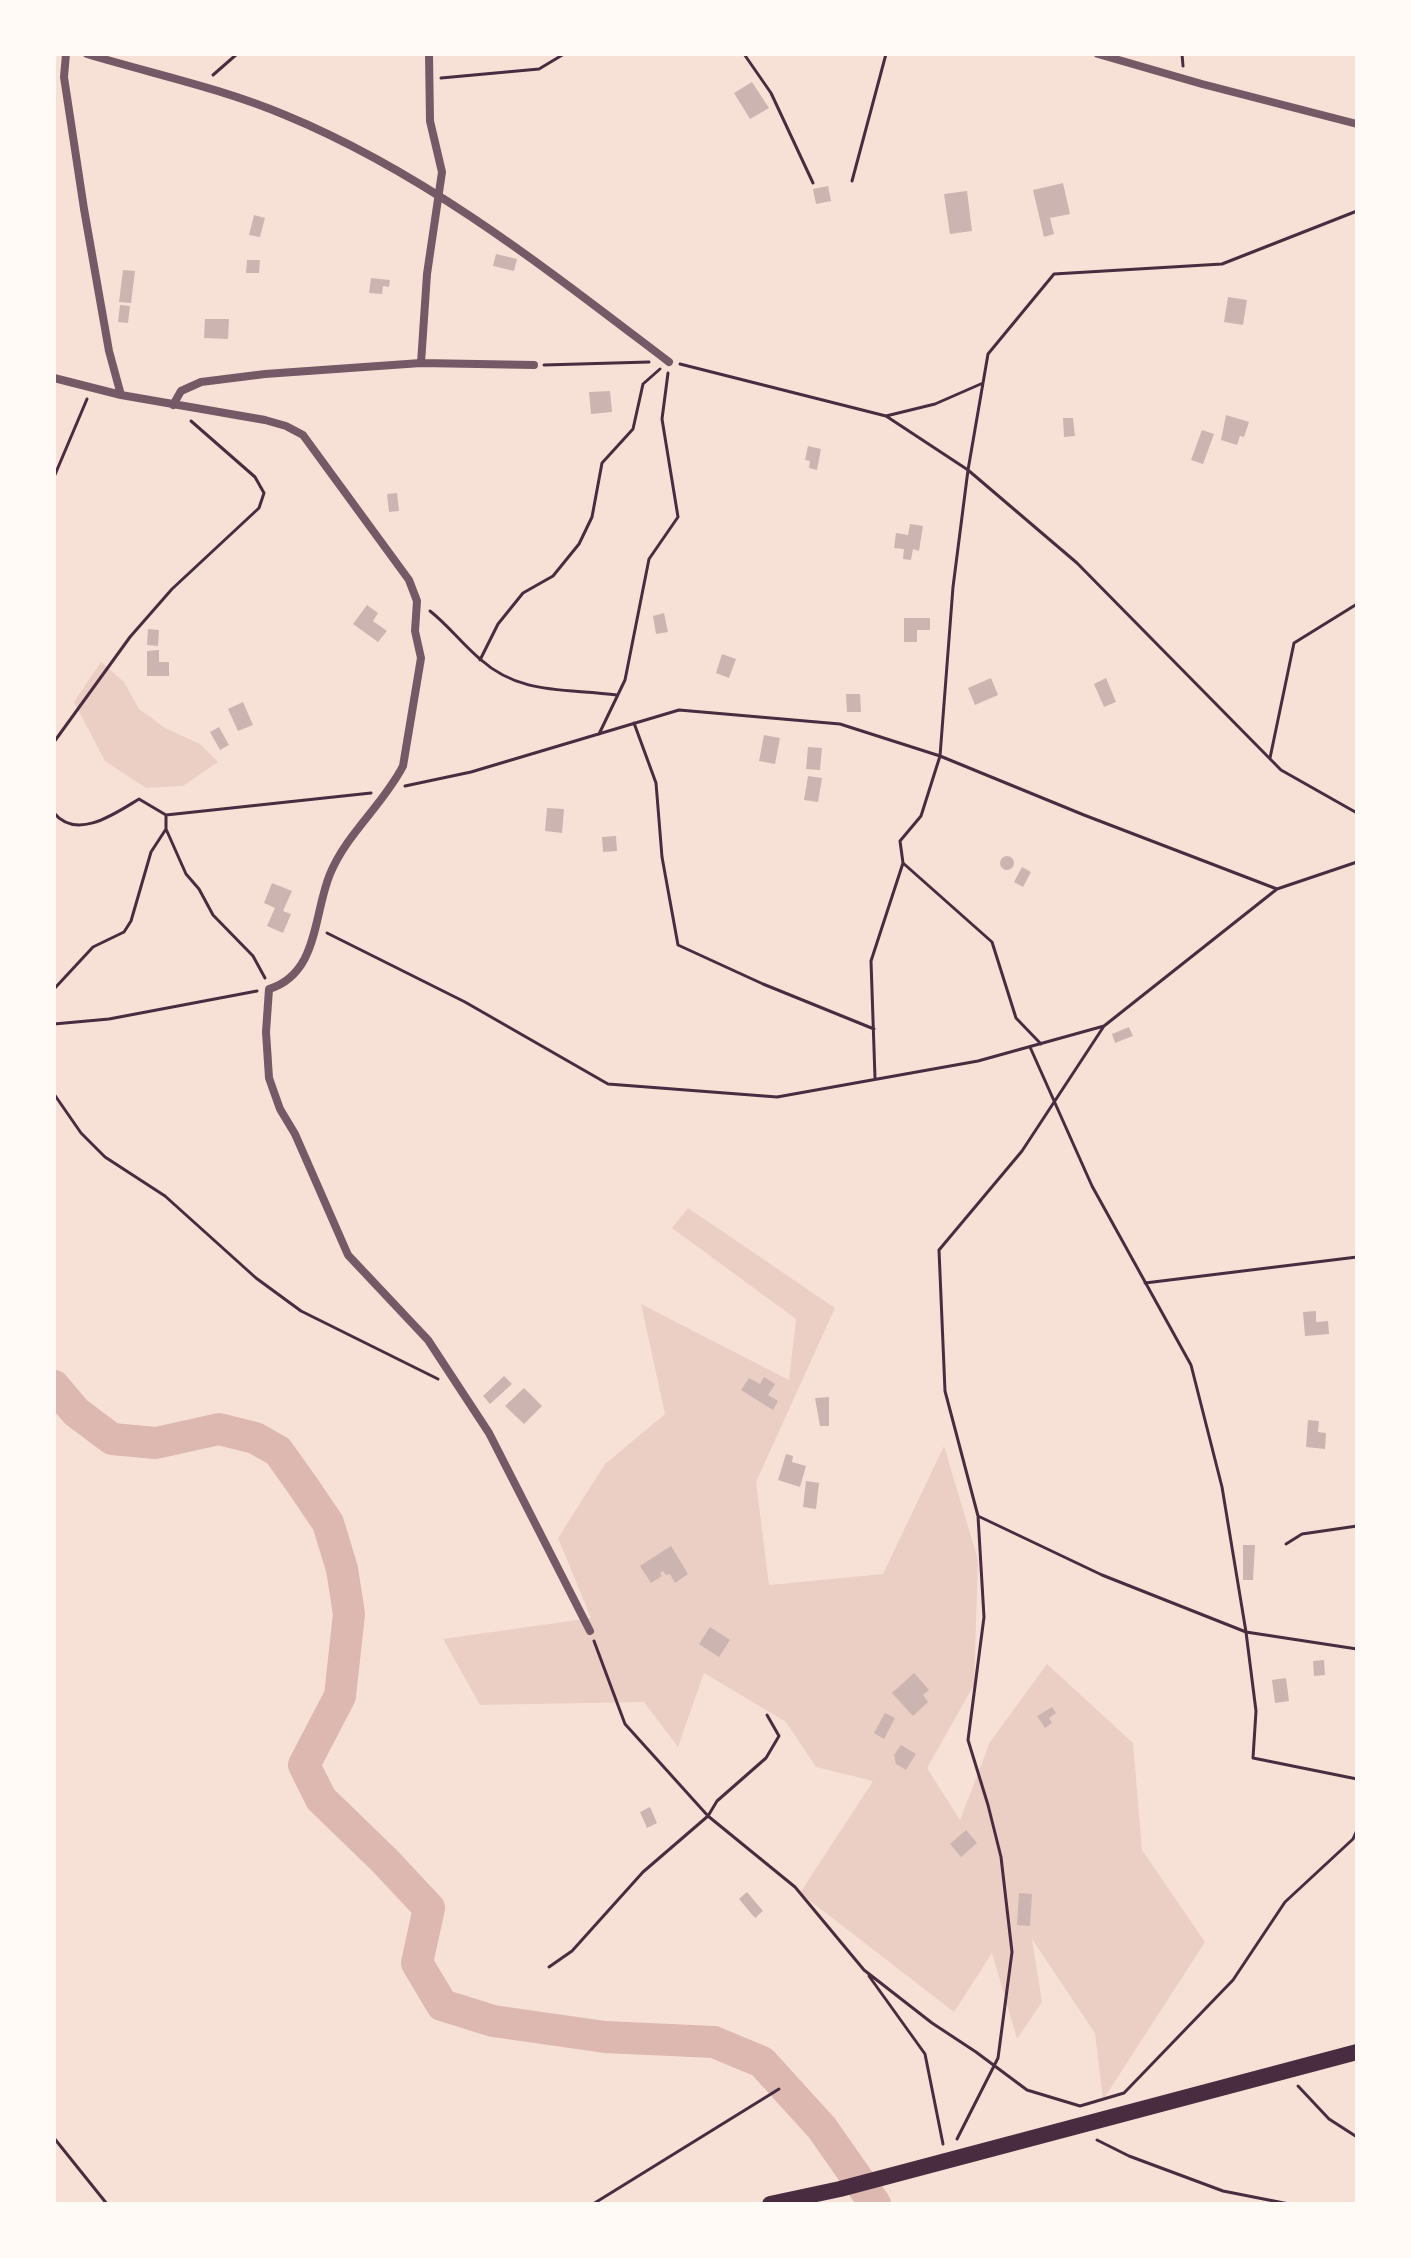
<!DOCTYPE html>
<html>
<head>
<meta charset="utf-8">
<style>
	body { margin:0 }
	#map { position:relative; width:1411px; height:2258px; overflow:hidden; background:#f7e1d7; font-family:Mulish,sans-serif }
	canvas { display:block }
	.frame { position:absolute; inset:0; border:56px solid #fffaf5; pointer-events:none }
</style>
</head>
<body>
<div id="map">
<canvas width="1411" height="2258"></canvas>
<div class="frame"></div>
</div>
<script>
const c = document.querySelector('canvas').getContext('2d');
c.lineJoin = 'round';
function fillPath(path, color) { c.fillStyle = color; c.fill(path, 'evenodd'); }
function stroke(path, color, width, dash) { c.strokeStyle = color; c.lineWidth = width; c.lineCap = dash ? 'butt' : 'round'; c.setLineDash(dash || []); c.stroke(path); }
fillPath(new Path2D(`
	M101,662L124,682L139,709L165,728L200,744L218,762L183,786L146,788L105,761L74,702Z
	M688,1208L835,1308L756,1482L769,1585L883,1574L944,1446L978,1560L974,1685L927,1768L960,1820L990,1742L1047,1664L1133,1743L1142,1850L1205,1942L1103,2100L1095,2033L1032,1939L1042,2002L1017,2039L992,1953L954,2012L800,1893L873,1781L816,1767L786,1722L704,1673L678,1747L644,1702L480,1705L443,1639L591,1618L558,1538L605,1464L665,1414L641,1304L789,1380L796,1319L672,1228Z`), '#ebcfc5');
stroke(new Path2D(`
	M54,1386L76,1412L112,1439L156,1443L219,1429L255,1438L278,1451L303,1486L328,1523L342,1569L349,1614L340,1696L304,1765L321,1799L385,1861L429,1908L417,1963L442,2005L493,2021L605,2037L714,2042L762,2062L822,2128L875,2204`), '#dcb8b0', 32);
fillPath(new Path2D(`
	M752,82L769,108L750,119L734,93Z
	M1063,183L1070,214L1050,218L1054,234L1044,237L1033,190Z
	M828,186L831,201L816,204L813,189Z
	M967,191L972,231L950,234L944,194Z
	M254,215L265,218L260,237L249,235Z
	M496,254L517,259L514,271L493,266Z
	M247,260H260L259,273H246Z
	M123,270L135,271L131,303L119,302Z
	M371,278L390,280L389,287L383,286L382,294L369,293Z
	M1228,297L1247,300L1243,325L1224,322Z
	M120,305L130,306L128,323L118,322Z
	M205,319H229L228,339L204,338Z
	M610,391L612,412L591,414L589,392Z
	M1226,415L1249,422L1244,437L1240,436L1237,445L1221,440Z
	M1063,418H1073L1075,436L1064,437Z
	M1202,430L1214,434L1203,464L1191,460Z
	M808,446L821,449L817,470L809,468L810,461L805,460Z
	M397,493L399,511L389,512L387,494Z
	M910,524L923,526L919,551L913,549L911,560L903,559L904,549L894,548L896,533L908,535Z
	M367,605L378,613L373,621L387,631L378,642L353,624Z
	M664,613L668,632L656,634L653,616Z
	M904,618H930V630H917V642H904Z
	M148,629L159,630L158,646L147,645Z
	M159,650V662H169V676H147V651Z
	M722,654L736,659L729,678L716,673Z
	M991,678L998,695L975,705L968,688Z
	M1106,678L1116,702L1104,707L1094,684Z
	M846,694H860L861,712H847Z
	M243,702L253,725L238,731L228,709Z
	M219,727L229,745L220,750L210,732Z
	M764,735L780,738L775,764L759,761Z
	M808,747L822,748L820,770L806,769Z
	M808,776L822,778L818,802L804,800Z
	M547,808L564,809L562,833L545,831Z
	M616,836L617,851L603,852L602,837Z
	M1000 863a7 7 0 1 1 14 0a7 7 0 1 1-14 0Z
	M1022,867L1031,872L1023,887L1014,882Z
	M272,883L292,891L283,911L291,914L283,933L267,926L275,908L264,903Z
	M1129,1027L1133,1036L1115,1043L1112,1034Z
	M1316,1311V1322L1328,1321L1329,1334L1305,1336L1303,1312Z
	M504,1376L512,1384L490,1404L483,1396Z
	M764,1377L775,1384L768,1395L778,1401L773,1410L741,1390L749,1378L760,1384Z
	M524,1388L542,1406L524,1424L505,1406Z
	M829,1397V1426H820L815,1398Z
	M1308,1420L1319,1421L1318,1432L1326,1433L1325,1449L1306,1447Z
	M786,1454L793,1456L792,1462L806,1466L800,1487L778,1480Z
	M806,1481L819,1483L816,1509L803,1507Z
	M1243,1545H1255L1253,1580H1243Z
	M671,1546L688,1574L675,1583L670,1574L666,1575L663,1571L660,1573L662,1576L651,1583L640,1566Z
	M710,1627L730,1640L719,1657L699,1644Z
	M1324,1660L1325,1675L1314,1676L1313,1661Z
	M914,1673L929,1690L923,1695L928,1702L913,1716L892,1693Z
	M1286,1678L1289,1701L1275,1703L1272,1680Z
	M1052,1707L1056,1713L1049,1718L1052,1723L1045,1728L1037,1716Z
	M885,1713L895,1718L884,1739L874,1733Z
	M901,1745L916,1754L906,1770L896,1764L894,1755Z
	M650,1807L657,1823L647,1828L640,1812Z
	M966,1830L977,1843L961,1857L950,1844Z
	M747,1892L763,1911L755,1918L739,1899Z
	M1019,1893L1032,1894L1030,1926L1017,1925Z`), '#ccb4b1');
stroke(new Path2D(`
	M744,54L771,93L813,183
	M1182,54L1183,66
	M213,75L237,54
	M441,78L539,69L564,54
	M852,181L886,54
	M1357,211L1222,264L1054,274L988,354L968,470L1077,563L1281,770L1357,813
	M680,364L886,416L968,470L953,587L940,756L1084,815L1277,889L1357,862
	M544,365L649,362
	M886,416L935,404L983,383
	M54,477L87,399
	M430,611C448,625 462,644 480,659C521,696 567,688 617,695
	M480,660L498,624L523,593L553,576L579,544L592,517L602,463L633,429L643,384L660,369
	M634,723L656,783L662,857L678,945L763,984L874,1029
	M599,734L625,680L649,559L678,517L662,419L668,373
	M54,742L130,637L172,589L259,508L264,493L255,477L191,421
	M1270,758L1294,643L1357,604
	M405,786L471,772L679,710L840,724L940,756L921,816L900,841L903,863L992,942L1016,1018L1041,1044
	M54,813C77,841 116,813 139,799L166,815
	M327,933L465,1002L608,1084L777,1097L978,1061L1104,1026
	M265,978L253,956L213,915L199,889L186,874L166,829V815L371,793
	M54,989L93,947L124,932L131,921L151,852L166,829
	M54,1024L109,1019L257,991
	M1030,1047L1092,1186L1191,1365L1222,1487L1246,1632L1256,1711L1253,1758L1357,1779
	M875,1078L871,961L903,863
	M54,1094L81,1133L105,1157L165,1196L256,1278L301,1311L438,1379
	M1145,1283L1357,1257
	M978,1516L1102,1575L1246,1632L1357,1649
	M1286,1544L1302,1534L1357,1526
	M594,1641L625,1724L708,1816L795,1887L864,1970
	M549,1967L572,1951L643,1872L708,1816L717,1801L766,1758L779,1736L767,1715
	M864,1970L932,2023L976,2052L1027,2090L1080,2106L1124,2093L1233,1980L1285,1902L1353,1839L1357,1830
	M869,1976L925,2054L943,2144
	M1298,2086L1329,2119L1357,2137
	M54,2138L107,2204
	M957,2139L998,2058L1012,1952L1001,1857L988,1805L968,1740L984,1617L978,1516L945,1391L939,1250L1022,1151L1104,1026L1277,889
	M1097,2140L1129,2156L1223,2191L1289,2204
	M593,2204L779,2089`), '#4a2c40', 3);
stroke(new Path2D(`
	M66,54L64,77L84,209L109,351L121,395
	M87,54C153,74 221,88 285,115C426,173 548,270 669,362
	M1098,54L1202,84L1357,124
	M421,363L427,274L442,172L430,121L429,54
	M54,378L121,395L265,420L286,426L303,435L409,580L417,601L415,631L421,658L403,766C383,805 347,833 330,874C313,915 319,973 269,989L266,1032L269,1078L280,1109L295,1134L348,1255L428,1340L489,1433L590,1631
	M173,405L181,391L201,382L265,374L421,363L534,365`), '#755966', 8);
stroke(new Path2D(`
	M770,2204L840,2189L1357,2052`), '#4a2c40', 16);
</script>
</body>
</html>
